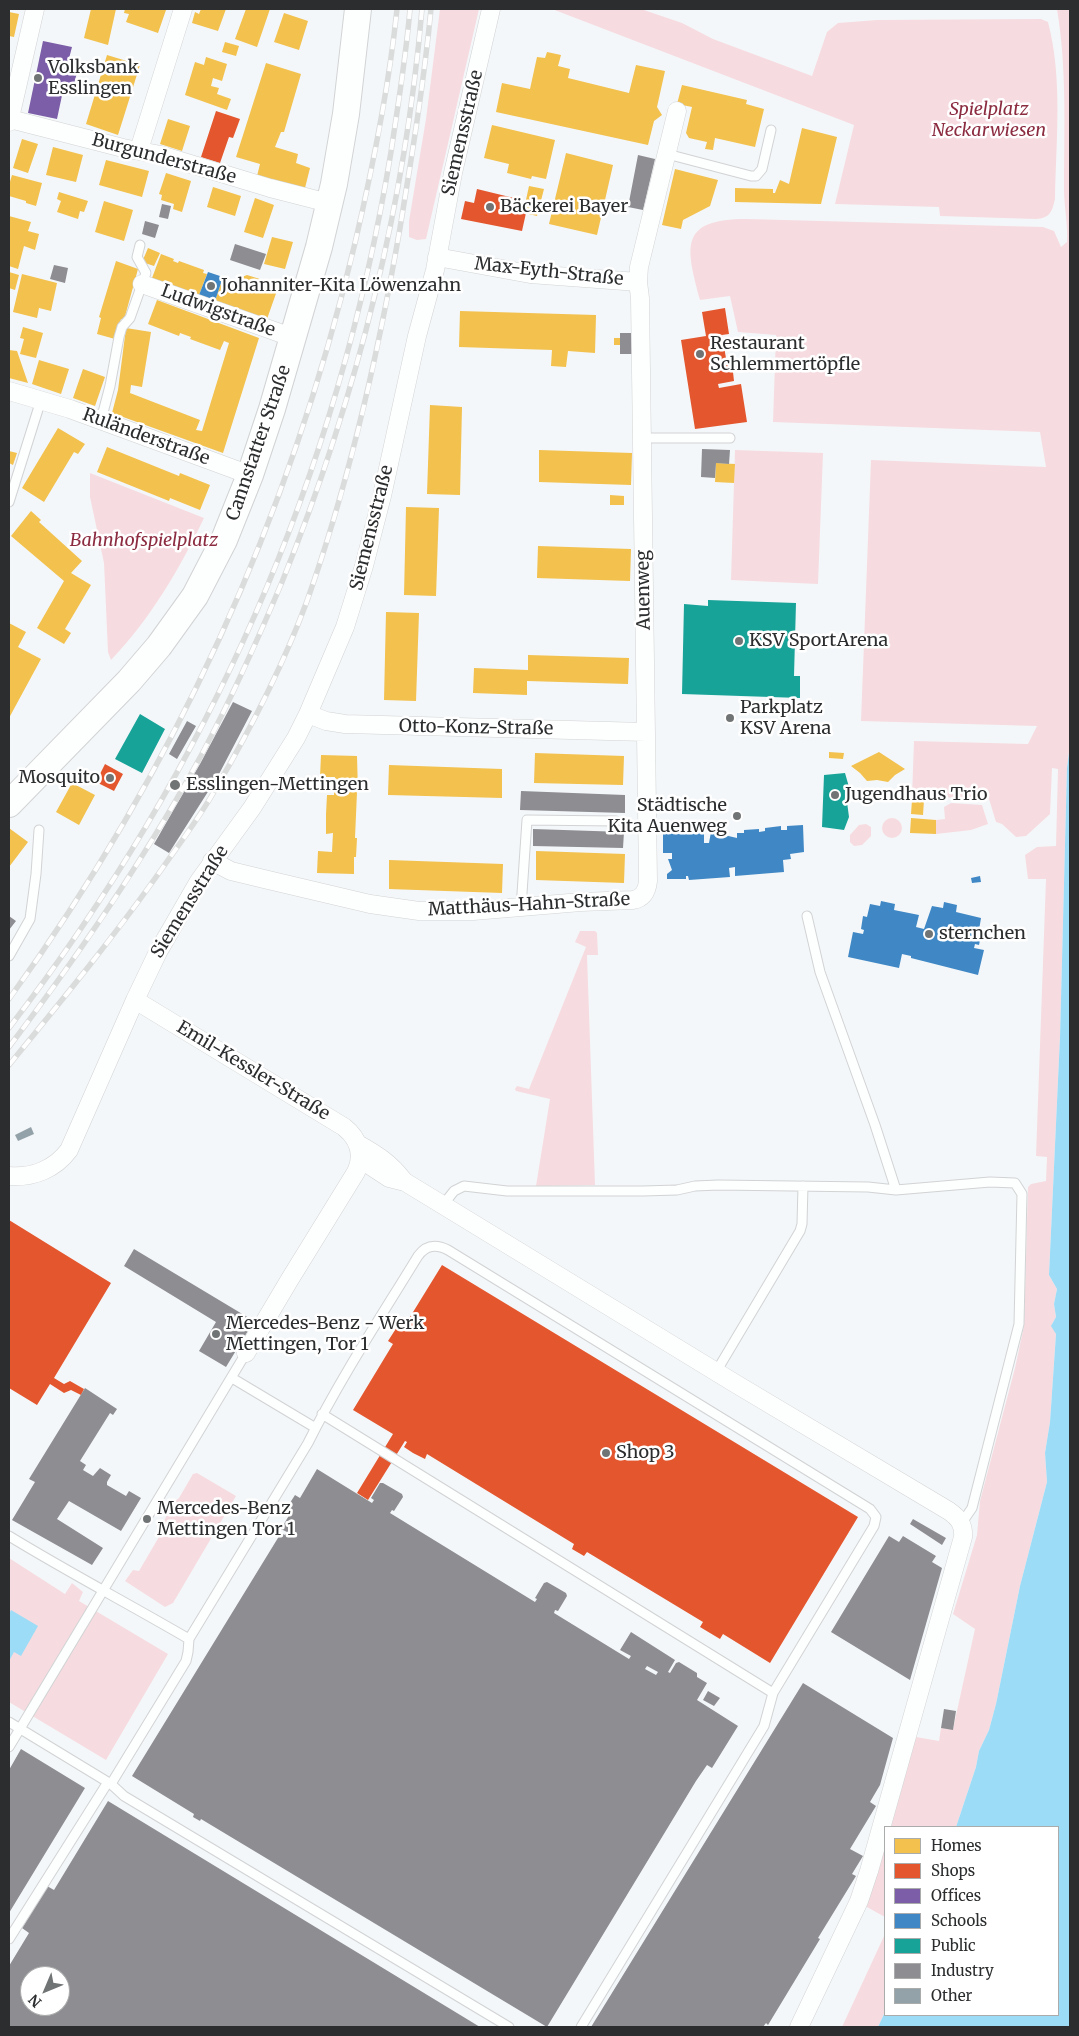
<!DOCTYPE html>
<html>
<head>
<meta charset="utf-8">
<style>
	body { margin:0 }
	#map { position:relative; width:1079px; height:2036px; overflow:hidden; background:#f4f7f9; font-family:Merriweather,serif }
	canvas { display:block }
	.frame { position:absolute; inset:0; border:10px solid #2b2d2e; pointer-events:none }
	.legend { position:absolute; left:884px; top:1826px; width:175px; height:190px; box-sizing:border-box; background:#fff; border:1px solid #aaabab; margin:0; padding:6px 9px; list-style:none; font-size:15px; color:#2b2d2e }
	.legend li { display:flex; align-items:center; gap:10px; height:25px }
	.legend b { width:25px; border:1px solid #aaabab }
	.north { position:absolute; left:20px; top:1966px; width:50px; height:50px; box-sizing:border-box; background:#fff; border:1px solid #aaabab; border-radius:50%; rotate:225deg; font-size:14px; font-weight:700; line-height:20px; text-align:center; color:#2b2d2e }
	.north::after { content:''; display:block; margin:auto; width:18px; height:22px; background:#717475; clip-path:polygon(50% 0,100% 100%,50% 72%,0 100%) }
</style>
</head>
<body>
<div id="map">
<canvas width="1079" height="2036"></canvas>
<div class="frame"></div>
<ul class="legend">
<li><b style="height:14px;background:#f2c14e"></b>Homes</li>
<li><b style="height:14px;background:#e4572e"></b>Shops</li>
<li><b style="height:14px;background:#7b5ea7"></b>Offices</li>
<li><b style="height:14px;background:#3f88c5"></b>Schools</li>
<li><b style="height:14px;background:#17a398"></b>Public</li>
<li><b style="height:14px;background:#8d8d92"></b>Industry</li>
<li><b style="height:14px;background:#93a2a8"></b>Other</li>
</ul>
<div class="north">N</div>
</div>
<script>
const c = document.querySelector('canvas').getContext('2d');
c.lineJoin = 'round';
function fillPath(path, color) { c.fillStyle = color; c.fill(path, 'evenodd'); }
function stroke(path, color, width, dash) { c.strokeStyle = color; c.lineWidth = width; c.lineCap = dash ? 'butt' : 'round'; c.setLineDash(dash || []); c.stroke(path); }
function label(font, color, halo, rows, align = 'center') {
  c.font = font + ' Merriweather,serif'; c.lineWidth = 5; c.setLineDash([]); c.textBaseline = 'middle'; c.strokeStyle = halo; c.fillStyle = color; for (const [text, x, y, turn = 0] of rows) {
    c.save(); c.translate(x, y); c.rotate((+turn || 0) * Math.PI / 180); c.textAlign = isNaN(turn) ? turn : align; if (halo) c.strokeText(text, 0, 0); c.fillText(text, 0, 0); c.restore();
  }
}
fillPath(new Path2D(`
	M440,9H479L426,239L417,240L409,237V221L426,119Z
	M552,9H641L682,23L713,39L812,76L827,32L838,23L877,20L1041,19L1048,22C1063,79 1056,141 1055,199C1052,212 1050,218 1036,219L940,216L939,207L835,204L854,125Z
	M1057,9H1070V745L1067,768L1060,1037L1049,1275L1057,1289L1054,1304L1056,1317L1052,1324L1056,1334L1050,1422L1045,1453L1047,1482L1020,1586L996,1704L989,1730L979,1751L976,1767L956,1827H889L916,1737L939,1741L941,1728L953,1729L975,1629L953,1614L977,1535L980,1501L1015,1368L1024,1326L1028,1187L1031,1184L1046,1181L1047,1157L1036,1156L1046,879H1028L1025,855L1037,847L1056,846L1058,769L1052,768L1050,814L1026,836L1016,837L1002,824L996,822L989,799L912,796L914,741L1028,744L1037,726L861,721L871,460L1046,467L1040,432L773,422L776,335L738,332L730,296L700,300C686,247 678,219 747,219L1043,227L1054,231L1061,247L1067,242C1068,224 1064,207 1064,189C1064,128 1067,69 1057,9Z
	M735,450L823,453L818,584L731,580Z
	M90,473L204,518C179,570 151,618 111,660L108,652L104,563L90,497Z
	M951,803L982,805L988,824L971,830L936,834V820L945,819L944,807Z
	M882 828a10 10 0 1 1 20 0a10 10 0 1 1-20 0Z
	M866,824L871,827V836L862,845L854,846L850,842V835L859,825Z
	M580,931H595L597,933L598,955H587L595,1185L536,1186L550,1099L516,1091L515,1089L517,1086L529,1089L586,947L575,942Z
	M197,1473L236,1496L173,1603L165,1607L125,1581L133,1570L139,1571L163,1530V1523L173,1503L179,1498L193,1474Z
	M9,1558L65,1594L72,1583L83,1592L79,1601L168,1654L106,1760L9,1702Z
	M885,1841V1917L865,1906Z
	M885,1934V2012L878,2027H842Z`), '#f6dce0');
fillPath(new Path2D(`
	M1070,745V2027H878L885,2012V2015H1058V1827H956L976,1767L979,1751L989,1730L996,1704L1020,1586L1047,1482L1045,1453L1050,1422L1056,1334L1051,1326L1056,1317L1054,1304L1057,1289L1049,1275L1060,1037L1067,768Z
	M11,1610L38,1626L21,1656L14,1652L9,1661V1614Z`), '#9cdcf6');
fillPath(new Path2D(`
	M91,9H116L108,45L84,38Z
	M125,9L166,10L158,33L126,22L129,14L124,13Z
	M201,9H226L218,31L192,23L195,12L199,14Z
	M246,9H270L257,47L235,39Z
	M9,12L19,14L14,37L9,36Z
	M284,13L308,21L299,50L274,42Z
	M225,42L239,46L236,56L222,52Z
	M547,52L561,55L558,66L570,69L568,78L629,93L636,65L665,71L657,107L662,115L654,121L648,145L496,112L502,83L530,89L537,57L545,58Z
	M107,55L140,65L118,135L86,124Z
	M206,57L227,64L222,81L213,78L211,86L219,88L217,94L231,99L227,110L185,95L195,62L204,65Z
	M266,63L301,74L284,132H281L275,147L298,154L296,163L310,168L305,188L257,176L260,164L236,157Z
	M682,85L747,100L746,104L764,109L755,147L715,138L713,150L705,149L707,142L689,138L686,133L692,107L677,104Z
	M168,119L190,126L182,151L160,144Z
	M492,125L555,140L546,179L532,176L531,179L507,173L509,164L484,158Z
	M802,128L837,137L821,204L735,202V188L773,189V193H775L780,180L789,184Z
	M22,139L38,144L28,173L13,168Z
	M53,147L83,155L76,182L46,175Z
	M566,153L613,165L597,235L549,224Z
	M106,160L149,171L142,197L99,185Z
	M675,169L718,180L710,206L683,220L681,229L662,225Z
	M166,173L191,181L182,212L173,209L174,204L161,200L162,195L159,194Z
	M12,175L42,183L36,206L26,203V201L9,196V185Z
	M529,186L544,189L537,216L529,214L530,211L524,209Z
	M213,187L241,196L235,216L207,207Z
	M59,192L88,201L84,212L80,211L78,219L57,212L61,201L57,199Z
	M255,198L274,205L263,238L244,232Z
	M104,201L133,210L124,241L95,232Z
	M9,216L31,222L28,231L39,234L35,250L24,246L18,269L9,266Z
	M272,237L293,242L285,269L264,264Z
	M148,248L160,253L154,266L142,262Z
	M161,254L174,259L173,261L178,263L179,261L204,270L203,273L207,274L199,295L152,278Z
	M116,261L138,269L124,320L121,319L115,339L97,334L101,318L99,317Z
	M9,272L19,275L15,290L9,288Z
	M22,274L57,283L51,311L39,308L37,318L13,312Z
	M247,275L279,285L267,319L215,301L223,277L237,282L236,284L239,286L242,277Z
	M157,300L259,338L223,453L112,413L118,390L126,328L151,332L142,387L131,385L130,393L200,420L196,430L202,431L229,343L224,341L220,350L190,339L191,337L180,333L179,336L148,324Z
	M460,311L596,315L595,353L568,351L566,367L551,366L552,350L459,347Z
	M23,327L43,333L36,358L20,354L24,339L20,338Z
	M614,338H620V345H614Z
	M9,350L17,351L28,383L9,378Z
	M39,360L69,369L61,394L32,384Z
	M83,369L105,377L95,406L73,398Z
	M430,405L462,407L460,495L427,494Z
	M58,428L85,444L78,454L74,452L44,502L22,488Z
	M107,447L179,476L180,473L210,485L200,510L170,498L169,501L97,472Z
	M539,450L632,453L631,485L539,482Z
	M9,451L17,453L13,465L9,463Z
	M716,463L735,464L734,483L715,482Z
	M610,495L624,496V505H610Z
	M406,507L439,508L436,596L404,595Z
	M31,511L41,520L39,522L82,561L71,573L91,585L65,629L71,633L64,644L37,628L64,581L11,536Z
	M538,546L631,549L630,581L537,578Z
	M386,612L419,613L416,701L384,700Z
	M9,623L26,632L18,647L41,659L9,718Z
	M528,655L629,658L628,684L527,681V695L473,693L474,668L528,670Z
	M829,752L844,753L843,759L829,758Z
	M879,752L905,769L895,775L888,782L877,780L867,781L860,773L851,766Z
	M535,753L624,756L623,785L534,783Z
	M321,755L357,756L358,792H357L355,838H357L356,857H354V874L317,873L318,851L332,852L333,833L326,834V814L327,795H334L335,777H320Z
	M389,765L502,769V798L388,795Z
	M72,783L95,795L79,825L56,812Z
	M912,800H924L923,815L911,814Z
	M911,818L936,820V834L910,833Z
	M9,828L28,842L9,867Z
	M536,851L625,854L624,883L536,880Z
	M389,860L503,864L502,893L389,889Z`), '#f2c14e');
fillPath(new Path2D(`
	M216,111L240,119L233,138L229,137L220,163L201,157Z
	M477,189L518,199L516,210L526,213L522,231L461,219L465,201L474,203Z
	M725,308L729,334L722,335L727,364L732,363L734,381L718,384L719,388L741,384L747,422L695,429L681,340L706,336L702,312Z
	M105,764L123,774L114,791L96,782Z
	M9,1220L111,1283L54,1378L64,1384L70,1381L84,1389L81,1395L71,1390L64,1393L50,1384L37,1405L9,1388Z
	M442,1265L858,1517L770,1663L723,1634L720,1639L700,1627L703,1622L587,1552L584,1556L572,1549L574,1544L427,1454L425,1459L413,1453L404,1447L407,1442L405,1441L368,1500L357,1493L393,1434L353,1410L393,1344L388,1341L397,1327L402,1330Z`), '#e4572e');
fillPath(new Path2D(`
	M43,41L72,47L66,70L77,73L73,87L64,86L57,119L28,113Z`), '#7b5ea7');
fillPath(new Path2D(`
	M208,272L223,277L215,301L199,295Z
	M692,823V829H704V843H709L711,832L737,838V833H744V830L759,829V832L765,831V828L781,826V830H787V826L803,825L804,852L790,854L791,859L783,860L784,872L735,876V867L729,868L730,877L689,880L688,876H686V879H667V874L672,870L668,859H672V853H663V830L676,829L675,824Z
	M980,876L981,882L972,883L971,878Z
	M881,901L895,904L894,910L919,915L916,927L924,929L932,906L943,908L944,902L957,905L956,912L981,918L979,930L982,931L979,945L975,944L974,948L984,950L978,975L911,958V956L902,954L899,968L848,957L853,932L863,934L864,930L861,929L863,916L867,917L870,904L880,906Z`), '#3f88c5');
fillPath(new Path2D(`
	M708,600L796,603L794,676H800V698L682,694L684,604L708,606Z
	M140,714L165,729L142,773L115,759Z
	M845,773L849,787L847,802L849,817L844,830L822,827L824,775Z`), '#17a398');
fillPath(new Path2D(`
	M638,155L655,159L643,210L628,207Z
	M162,204L171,206L168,219L159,217Z
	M145,221L159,225L155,238L142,234Z
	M235,244L266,254L260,270L230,260Z
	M54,265L68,268L65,283L50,279Z
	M620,333H632V354H620Z
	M702,449L730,450L729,464L716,463L715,478L701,477Z
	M233,702L252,711L218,776L169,853L154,844L200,764Z
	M187,721L196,726L177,759L169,754Z
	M521,791L625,795V813L520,810Z
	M533,829L624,832L623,848L533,846Z
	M9,916L16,921L9,930Z
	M134,1249L254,1321L226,1367L199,1351L216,1322L124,1266Z
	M85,1388L117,1409L113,1415L110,1413L80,1461L86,1465L83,1470L93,1476L100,1468L111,1475L107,1482V1485L126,1496L129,1491L141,1498L121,1531L69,1501L57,1519L103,1548L92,1565L12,1520L35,1482L29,1479Z
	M317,1469L372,1503L374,1500L371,1498L380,1483H383L402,1494L403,1497L394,1511L392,1510L390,1513L535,1602L537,1599L535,1598L544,1583L547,1582L566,1593L567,1596L558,1611L555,1610L554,1613L629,1659L631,1656L620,1650L631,1632L675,1660L668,1672L670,1673L676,1663L679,1662L697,1673V1677L707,1683L697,1700L738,1726L712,1768L707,1765L696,1781L547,2027L201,1819L200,1821L193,1817L194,1814L132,1776L281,1533L285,1535L287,1532L281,1529L291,1512L286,1509L295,1495L300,1498ZM647,1666L658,1672L656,1675L645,1669Z
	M913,1519L946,1538L942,1545L910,1524Z
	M889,1536L899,1542L903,1536L936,1556L932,1562L942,1568L910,1680L831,1632Z
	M803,1683L893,1738L880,1785L870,1802L876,1806L850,1849L863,1856L852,1874L856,1876L818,1938L820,1939L768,2025L766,2023L763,2027H591Z
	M708,1691L720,1698L714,1706L703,1700Z
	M944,1709L956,1711L953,1730L941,1728Z
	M21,1749L85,1788L9,1913V1770Z
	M108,1801L480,2027H9V1966L29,1933L22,1928L47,1886L54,1890ZM30,1976H60V2006H30Z`), '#8d8d92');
fillPath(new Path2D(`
	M31,1127L34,1134L18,1141L15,1135Z`), '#93a2a8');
const service = new Path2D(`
	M667,154L751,176H756L762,169L771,130
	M101,420L110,386L119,337L122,327L130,318L146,273L137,257L140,245
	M642,438H730
	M9,502L41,400
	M521,908L527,820L616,821
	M807,916L820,972L875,1125L896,1190
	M9,956L30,919L36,874L39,830
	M443,1205L454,1191L464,1186L507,1191H643L677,1190L695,1186L718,1185L868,1187L896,1190L990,1182L1015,1183L1022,1194L1019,1324L972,1508L961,1524
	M716,1372L800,1231L802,1224L803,1186
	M232,1378L314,1427
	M322,1414L773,1693
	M9,1536C68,1572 129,1604 189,1639
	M9,1722L111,1784L124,1796L509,2027
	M9,1747L246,1353
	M111,1784L186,1661L188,1652L189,1639L308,1443C340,1379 380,1318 418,1256C426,1245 436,1244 448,1250L870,1509L876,1517L874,1526L773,1693L764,1726L581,2027
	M9,1939L108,1782`);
const minor = new Path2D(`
	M10,119L123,148L161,155L270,188L317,200
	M9,122L35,9
	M139,150L183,9
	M437,257L530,274L638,282
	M142,284L294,338
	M9,391L70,409L250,475
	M308,714L326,721L345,724L646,732
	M212,861L231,871L264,879L370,904L419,911H473L581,902L633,900C643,898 647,891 648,881L640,298L638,282L639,267L677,111
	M135,1000L344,1127C359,1139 364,1155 356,1172L290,1279L246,1353
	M358,1144C376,1154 390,1163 403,1180
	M360,1159L389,1178L405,1182L433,1199L736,1384L949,1511C959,1518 964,1525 963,1537L869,1871L859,1901L799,2027
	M9,1176C33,1178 55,1169 69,1150L135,1000L158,952L199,881L252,808L296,738L308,714L345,627L364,566L382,496L417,336L435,270L453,173L491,9`);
const secondary = new Path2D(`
	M9,804L129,681L159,646L195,596L224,540L250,475L272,409L319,247L334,184L346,114L358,9`);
stroke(service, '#d1d3d4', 11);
stroke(minor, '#d1d3d4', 19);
stroke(secondary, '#d1d3d4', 28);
stroke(service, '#fdfefe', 9);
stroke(minor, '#fdfefe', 18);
stroke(secondary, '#fdfefe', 26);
const rail = new Path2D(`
	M9,999C174,771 290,516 355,243C373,166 389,87 397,9
	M9,1028C210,766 337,479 391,152C398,105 406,57 410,9
	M9,1047C80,953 147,856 203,752C232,697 258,639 282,582C356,399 405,205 422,9
	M9,1065C63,999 117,933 166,863C183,839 201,815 215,790C250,730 283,666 307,601C350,480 378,355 400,228C412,155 424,82 431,9`);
stroke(rail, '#dadbdb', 5.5);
stroke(rail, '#fff', 4, [11]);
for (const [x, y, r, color] of [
	[38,78,5,"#717475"],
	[490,207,5,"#717475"],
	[211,286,5,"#717475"],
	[700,354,5,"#717475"],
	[739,641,5,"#717475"],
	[730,718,5,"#717475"],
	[110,778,5,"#717475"],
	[175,785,6,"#717475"],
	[835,795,5,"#717475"],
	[737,816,5,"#717475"],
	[929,934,5,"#717475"],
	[216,1334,5,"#717475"],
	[606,1453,5,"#717475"],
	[147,1519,5,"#717475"]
]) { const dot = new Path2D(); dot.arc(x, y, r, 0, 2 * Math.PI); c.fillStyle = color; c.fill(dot); stroke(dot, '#fff', 2); }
label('18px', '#2b2d2e', '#fff', [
	["Volksbank",48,68],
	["Esslingen",48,89],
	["Bäckerei Bayer",500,207],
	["Johanniter-Kita Löwenzahn",221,286],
	["Restaurant",710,344],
	["Schlemmertöpfle",710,365],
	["KSV SportArena",749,641],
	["Parkplatz",740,708],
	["KSV Arena",740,729],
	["Mosquito",100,778,"right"],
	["Esslingen-Mettingen",186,785],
	["Jugendhaus Trio",845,795],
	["Städtische",727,806,"right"],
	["Kita Auenweg",727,827,"right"],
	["sternchen",939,934],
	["Mercedes-Benz - Werk",226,1324],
	["Mettingen, Tor 1",226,1345],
	["Shop 3",616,1453],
	["Mercedes-Benz",157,1509],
	["Mettingen Tor 1",157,1530]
], 'left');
label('italic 18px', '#8c2c41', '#fff', [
	["Spielplatz",989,110],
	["Neckarwiesen",989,131],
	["Bahnhofspielplatz",144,541]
]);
label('18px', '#2b2d2e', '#fff', [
	["Siemensstraße",463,133,-77],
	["Burgunderstraße",164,159,15],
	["Max-Eyth-Straße",549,272,6],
	["Ludwigstraße",218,311,20],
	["Ruländerstraße",146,437,20],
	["Cannstatter Straße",259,443,-71],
	["Siemensstraße",372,528,-76],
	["Auenweg",644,590,-91],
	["Otto-Konz-Straße",476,728,1],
	["Siemensstraße",190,902,-58],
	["Matthäus-Hahn-Straße",529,905,-3],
	["Emil-Kessler-Straße",253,1071,31]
]);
</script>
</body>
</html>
